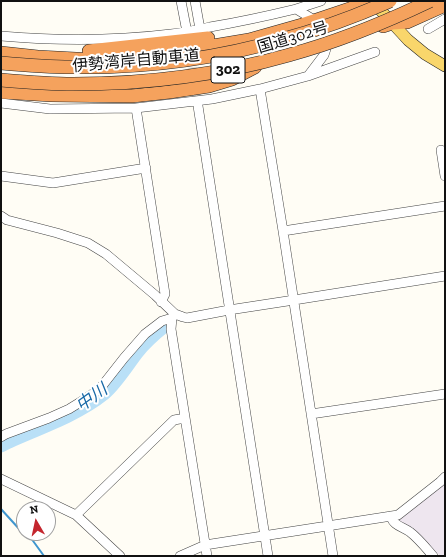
<!DOCTYPE html>
<html>
<head>
<meta charset="utf-8">
<style>
	body { margin:0 }
	#map { position:relative; width:446px; height:557px; overflow:hidden; background:#fffdf5; font-family:"Zilla Slab",serif }
	canvas { display:block }
	.frame { position:absolute; inset:0; border:2px solid #111; pointer-events:none }
	.north { position:absolute; left:16px; top:501px; width:40px; height:40px; box-sizing:border-box; background:#fff; border:1px solid #a0a0a0; border-radius:50%; rotate:351deg; font-size:11px; font-weight:700; line-height:16px; text-align:center; color:#111 }
	.north::after { content:''; display:block; margin:auto; width:14px; height:18px; background:#c4262e; clip-path:polygon(50% 0,100% 100%,50% 72%,0 100%) }
</style>
</head>
<body>
<div id="map">
<canvas width="446" height="557"></canvas>
<div class="frame"></div>
<div class="north">N</div>
</div>
<script>
const c = document.querySelector('canvas').getContext('2d');
c.lineJoin = 'round';
function fillPath(path, color) { c.fillStyle = color; c.fill(path, 'evenodd'); }
function stroke(path, color, width, dash) { c.strokeStyle = color; c.lineWidth = width; c.lineCap = dash ? 'butt' : 'round'; c.setLineDash(dash || []); c.stroke(path); }
function label(font, color, halo, rows, align = 'center') {
  c.font = font + ' "Zilla Slab","Noto Sans JP",serif'; c.lineWidth = 4; c.setLineDash([]); c.textBaseline = 'middle'; c.strokeStyle = halo; c.fillStyle = color; for (const [text, x, y, turn = 0] of rows) {
    c.save(); c.translate(x, y); c.rotate((+turn || 0) * Math.PI / 180); c.textAlign = isNaN(turn) ? turn : align; if (halo) c.strokeText(text, 0, 0); c.fillText(text, 0, 0); c.restore();
  }
}
fillPath(new Path2D(`
	M445,482V556H440L413,529L400,523L399,518Z`), '#eee6ef');
stroke(new Path2D(`
	M1,509L21,531L24,532
	M26,533L28,534L44,556`), '#3f96cf', 2);
stroke(new Path2D(`
	M1,446L9,442C40,428 78,415 104,394C116,384 127,366 137,353C145,343 155,334 165,326`), '#b9e0f7', 13);
stroke(new Path2D(`
	M190,54L198,106`), '#dbdad3', 9, [9, 4.5]);
const minor = new Path2D(`
	M181,1L186,27
	M195,1L200,29
	M296,9L321,1
	M428,29L445,19
	M1,36C58,41 114,41 171,34C184,33 197,30 210,27C239,22 267,16 296,9L316,21
	M308,76L375,52
	M260,89L283,231L333,556
	M1,103L50,109L136,108L212,99L260,89L308,76L324,55L327,46
	M198,106L268,556
	M136,108L165,294L161,302
	M441,150L445,176
	M1,176L53,183L146,168
	M1,216L7,220L57,233L88,243L106,254L155,295L175,314L183,317L187,318L229,310L294,300L445,276
	M283,231L445,206
	M175,314L172,318L171,329L207,556
	M311,414L445,394
	M1,437L6,434L49,418L69,409L82,401L94,393L102,386L124,358L145,334L162,321L172,318
	M1,479L76,515L120,556
	M76,515L174,420L185,418
	M391,516C393,526 404,527 410,532C419,539 426,548 433,556
	M180,556L205,545L398,515L440,482L445,477`);
const major = new Path2D(`
	M372,1L408,40L425,54L445,66`);
const highway = new Path2D(`
	M383,26L392,23L407,22L445,5
	M89,51L208,38
	M1,53L38,57L95,60L148,56L219,45L249,40L302,25L373,1
	M1,92L51,95L132,96L169,92L209,86L232,79L255,67`);
stroke(minor, '#444', 10);
stroke(major, '#222', 12);
stroke(highway, '#222', 14);
stroke(minor, '#fff', 9);
stroke(major, '#f9d66b', 11);
stroke(highway, '#f5a25d', 13);
const highwayBridge = new Path2D(`
	M1,63C24,65 48,67 71,67C142,68 216,59 284,39C321,29 356,16 390,1
	M1,80C25,82 49,84 73,84C146,84 219,75 289,55C337,42 384,23 430,1`);
stroke(highwayBridge, '#222', 14, []);
stroke(highwayBridge, '#f5a25d', 13);
for (const [x, y, w] of [
	[228,70,34]
]) { const box = new Path2D(); box.roundRect(x - w / 2, y - 13, w, 26, 3); c.fillStyle = '#fff'; c.fill(box); stroke(box, '#111', 1); }
label('bold 15px', '#111', null, [
	["302",228,70]
]);
label('16px', '#111', '#fff', [
	["国道302号",293,38,-17],
	["伊勢湾岸自動車道",136,61,-5]
]);
label('italic 17px', '#1768a6', '#fff', [
	["中川",92,398,-36]
]);
</script>
</body>
</html>
